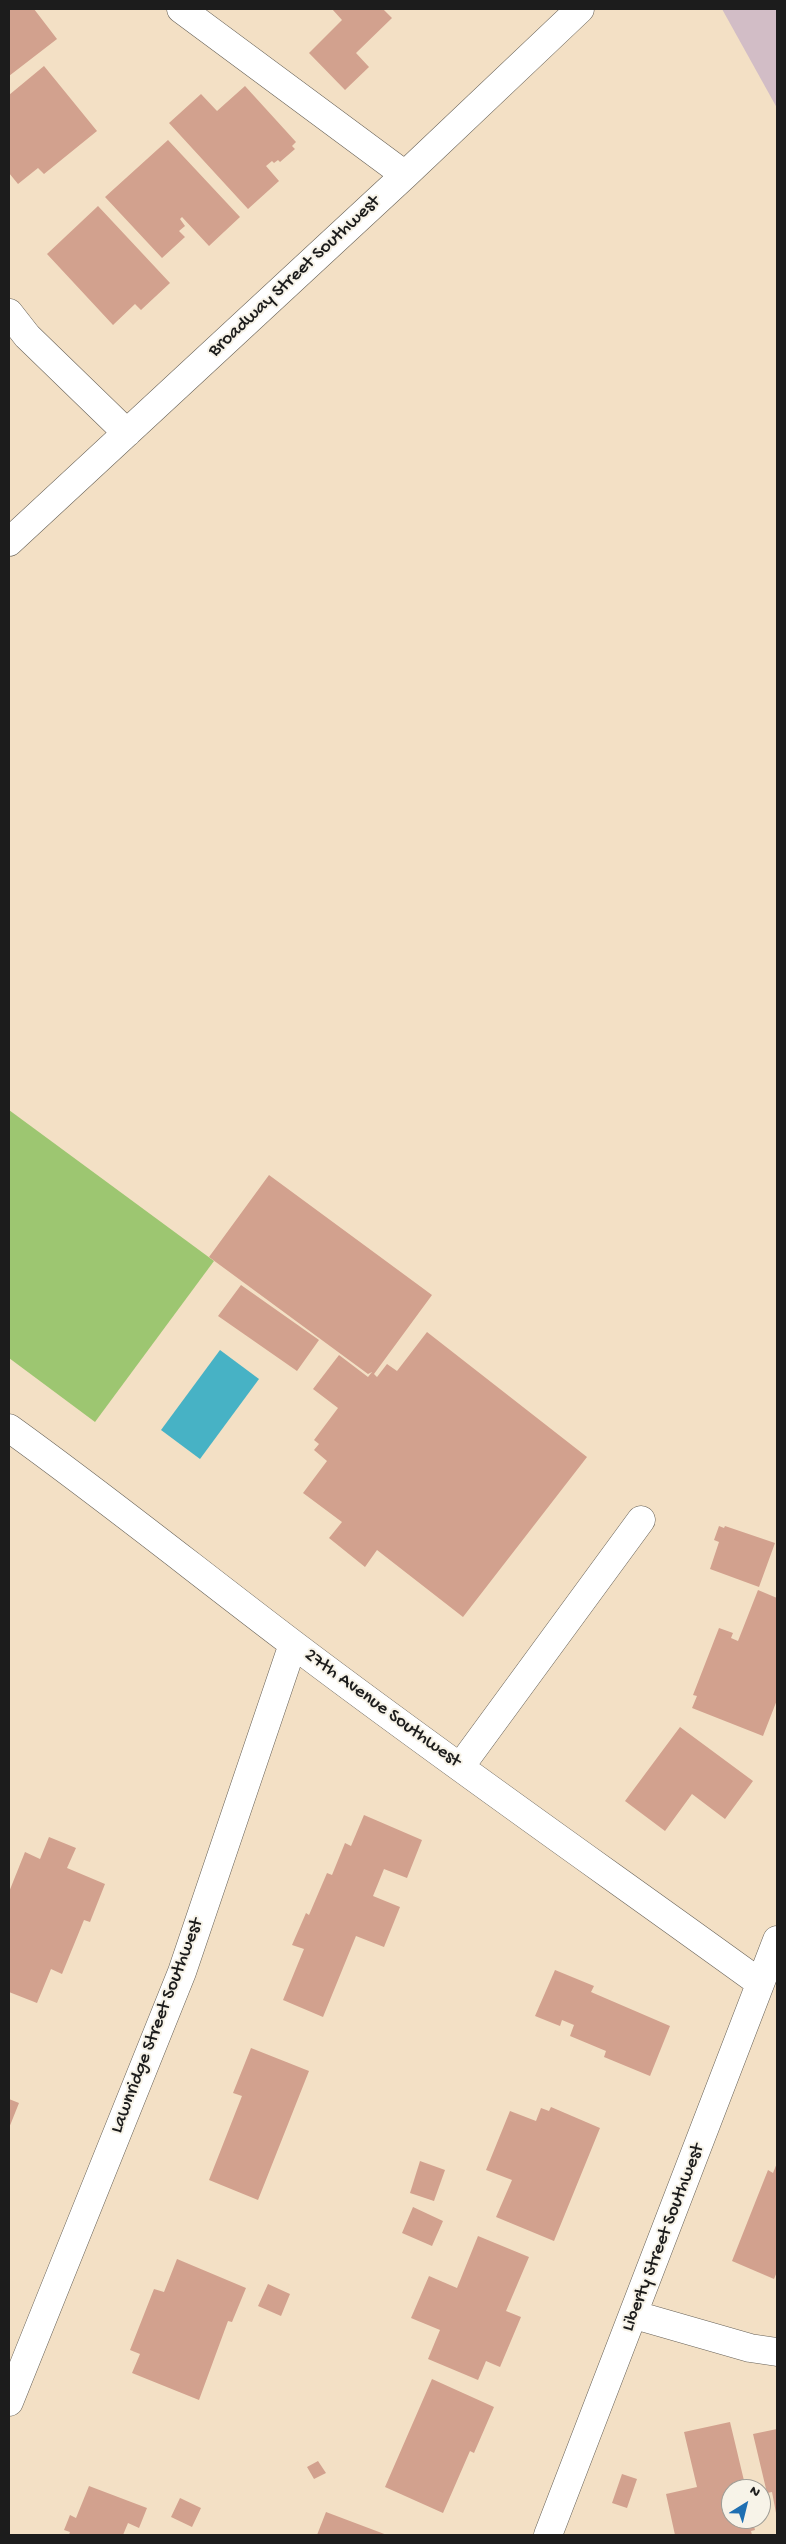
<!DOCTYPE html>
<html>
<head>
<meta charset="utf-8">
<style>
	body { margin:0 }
	#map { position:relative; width:786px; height:2544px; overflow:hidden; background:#f3e0c5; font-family:"Gochi Hand",sans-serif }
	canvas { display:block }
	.frame { position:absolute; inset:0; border:10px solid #1c1c1c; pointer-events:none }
	.north { position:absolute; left:721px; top:2479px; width:50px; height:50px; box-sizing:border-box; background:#f7f3e8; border:1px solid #9f9d96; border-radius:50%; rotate:36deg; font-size:14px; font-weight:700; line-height:20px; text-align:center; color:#1c1c1c }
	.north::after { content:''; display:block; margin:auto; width:18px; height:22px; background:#1f6fb2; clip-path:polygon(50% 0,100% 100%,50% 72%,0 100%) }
</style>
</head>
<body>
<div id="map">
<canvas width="786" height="2544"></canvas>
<div class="frame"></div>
<div class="north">N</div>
</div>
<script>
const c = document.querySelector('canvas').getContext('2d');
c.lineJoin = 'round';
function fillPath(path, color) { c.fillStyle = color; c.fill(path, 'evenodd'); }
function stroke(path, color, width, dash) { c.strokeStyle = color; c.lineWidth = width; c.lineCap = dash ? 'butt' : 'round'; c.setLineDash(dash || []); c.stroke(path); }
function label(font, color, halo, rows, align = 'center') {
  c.font = font + ' "Gochi Hand",sans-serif'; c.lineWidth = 4; c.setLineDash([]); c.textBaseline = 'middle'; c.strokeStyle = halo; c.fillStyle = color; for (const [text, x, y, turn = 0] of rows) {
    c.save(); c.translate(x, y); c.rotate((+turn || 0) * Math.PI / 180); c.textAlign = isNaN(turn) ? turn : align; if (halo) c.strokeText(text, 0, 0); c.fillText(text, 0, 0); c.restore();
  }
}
fillPath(new Path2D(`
	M722,9H777V108Z`), '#d2bdc6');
fillPath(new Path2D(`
	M9,1110L214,1261L95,1422L9,1358Z`), '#9dc671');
fillPath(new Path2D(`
	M220,1350L259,1379L200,1459L161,1430Z`), '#47b2c5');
fillPath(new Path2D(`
	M9,9H34L57,39L9,76Z
	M332,9H383L392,18L356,53L369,67L345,90L309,53L342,20Z
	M44,66L97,131L44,174L38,168L18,184L9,173V95Z
	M245,86L296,142L292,146L295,149L280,162L278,160L274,163L272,161L266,166L279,181L248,209L169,123L201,94L217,111Z
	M168,140L240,217L209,246L182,217L180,219L185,226L179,231L185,237L162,258L105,197Z
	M98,206L170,283L141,310L135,304L113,325L47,254Z
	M269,1175L432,1295L374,1374L377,1377L387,1364L397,1371L427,1332L587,1457L463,1617L377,1550L365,1567L329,1538L342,1522L303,1493L327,1461L314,1450L319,1444L314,1440L338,1408L313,1389L339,1355L368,1377L372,1372L368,1374L209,1257Z
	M241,1285L319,1340L297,1371L218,1316Z
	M719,1526L724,1528L725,1526L775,1543L759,1587L710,1569L719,1542L714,1540Z
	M758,1590L777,1598V1700L763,1736L692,1708L697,1696L693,1695L719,1628L733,1633L731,1638L738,1641Z
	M680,1727L753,1781L725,1819L692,1794L665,1831L625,1801Z
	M364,1815L422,1840L407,1878L384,1869L373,1896L400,1907L384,1947L356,1936L323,2017L283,2000L304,1949L292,1945L306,1913L309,1915L327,1873L332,1875L345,1843L351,1846Z
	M49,1837L76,1848L67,1868L105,1884L90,1922L84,1920L62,1974L51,1969L37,2003L9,1992V1892L25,1852L40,1859Z
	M555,1970L594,1986L591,1992L670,2026L650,2076L604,2057L606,2051L570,2036L574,2025L562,2020L560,2026L535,2016Z
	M251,2048L309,2071L258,2200L209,2180L242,2096L233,2093Z
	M9,2099L19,2103L9,2128Z
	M551,2107L600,2128L554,2241L496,2217L512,2180L486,2170L510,2111L536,2121L541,2108L549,2111Z
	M420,2161L445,2170L434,2201L410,2193Z
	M777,2163V2272L774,2279L732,2261L768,2170L773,2173Z
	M413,2207L443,2221L432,2246L402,2233Z
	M478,2236L529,2257L506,2311L521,2317L500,2367L486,2361L478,2380L428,2359L440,2330L411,2318L429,2276L457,2288Z
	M177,2259L246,2288L232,2322L228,2321L199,2400L132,2373L140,2354L130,2350L154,2289L164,2292Z
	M268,2284L290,2294L281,2316L258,2306Z
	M432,2379L494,2407L474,2453L470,2451L443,2513L385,2487Z
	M730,2422L746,2489H731V2519H752L755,2530L751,2531L752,2535H675L666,2494L697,2487L684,2432Z
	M777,2429V2513H776L772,2492L767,2493L753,2434Z
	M318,2461L326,2473L314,2479L307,2467Z
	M622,2474L637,2479L627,2508L612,2503Z
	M89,2486L147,2508L139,2528L128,2523L123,2535H69L70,2532L64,2530L70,2515L76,2518Z
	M180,2498L201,2508L192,2527L171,2517Z
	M326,2512L387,2535H317Z`), '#d2a18e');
const minor = new Path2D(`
	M181,9L405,175
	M9,313L27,336L127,433
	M9,542L405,175L580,9
	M9,1428C105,1497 198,1572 293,1644C446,1760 604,1870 760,1983
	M460,1767L641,1520
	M635,2315L750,2348L777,2352
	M9,2402L182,1972L293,1644
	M548,2535L777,1940`);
stroke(minor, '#676157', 29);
stroke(minor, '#fff', 28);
label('19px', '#1c1c1c', '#f7f3e8', [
	["Broadway Street Southwest",295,277,-43],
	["27th Avenue Southwest",382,1709,36],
	["Lawnridge Street Southwest",158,2026,-69],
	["Liberty Street Southwest",664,2238,-69]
]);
</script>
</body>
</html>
